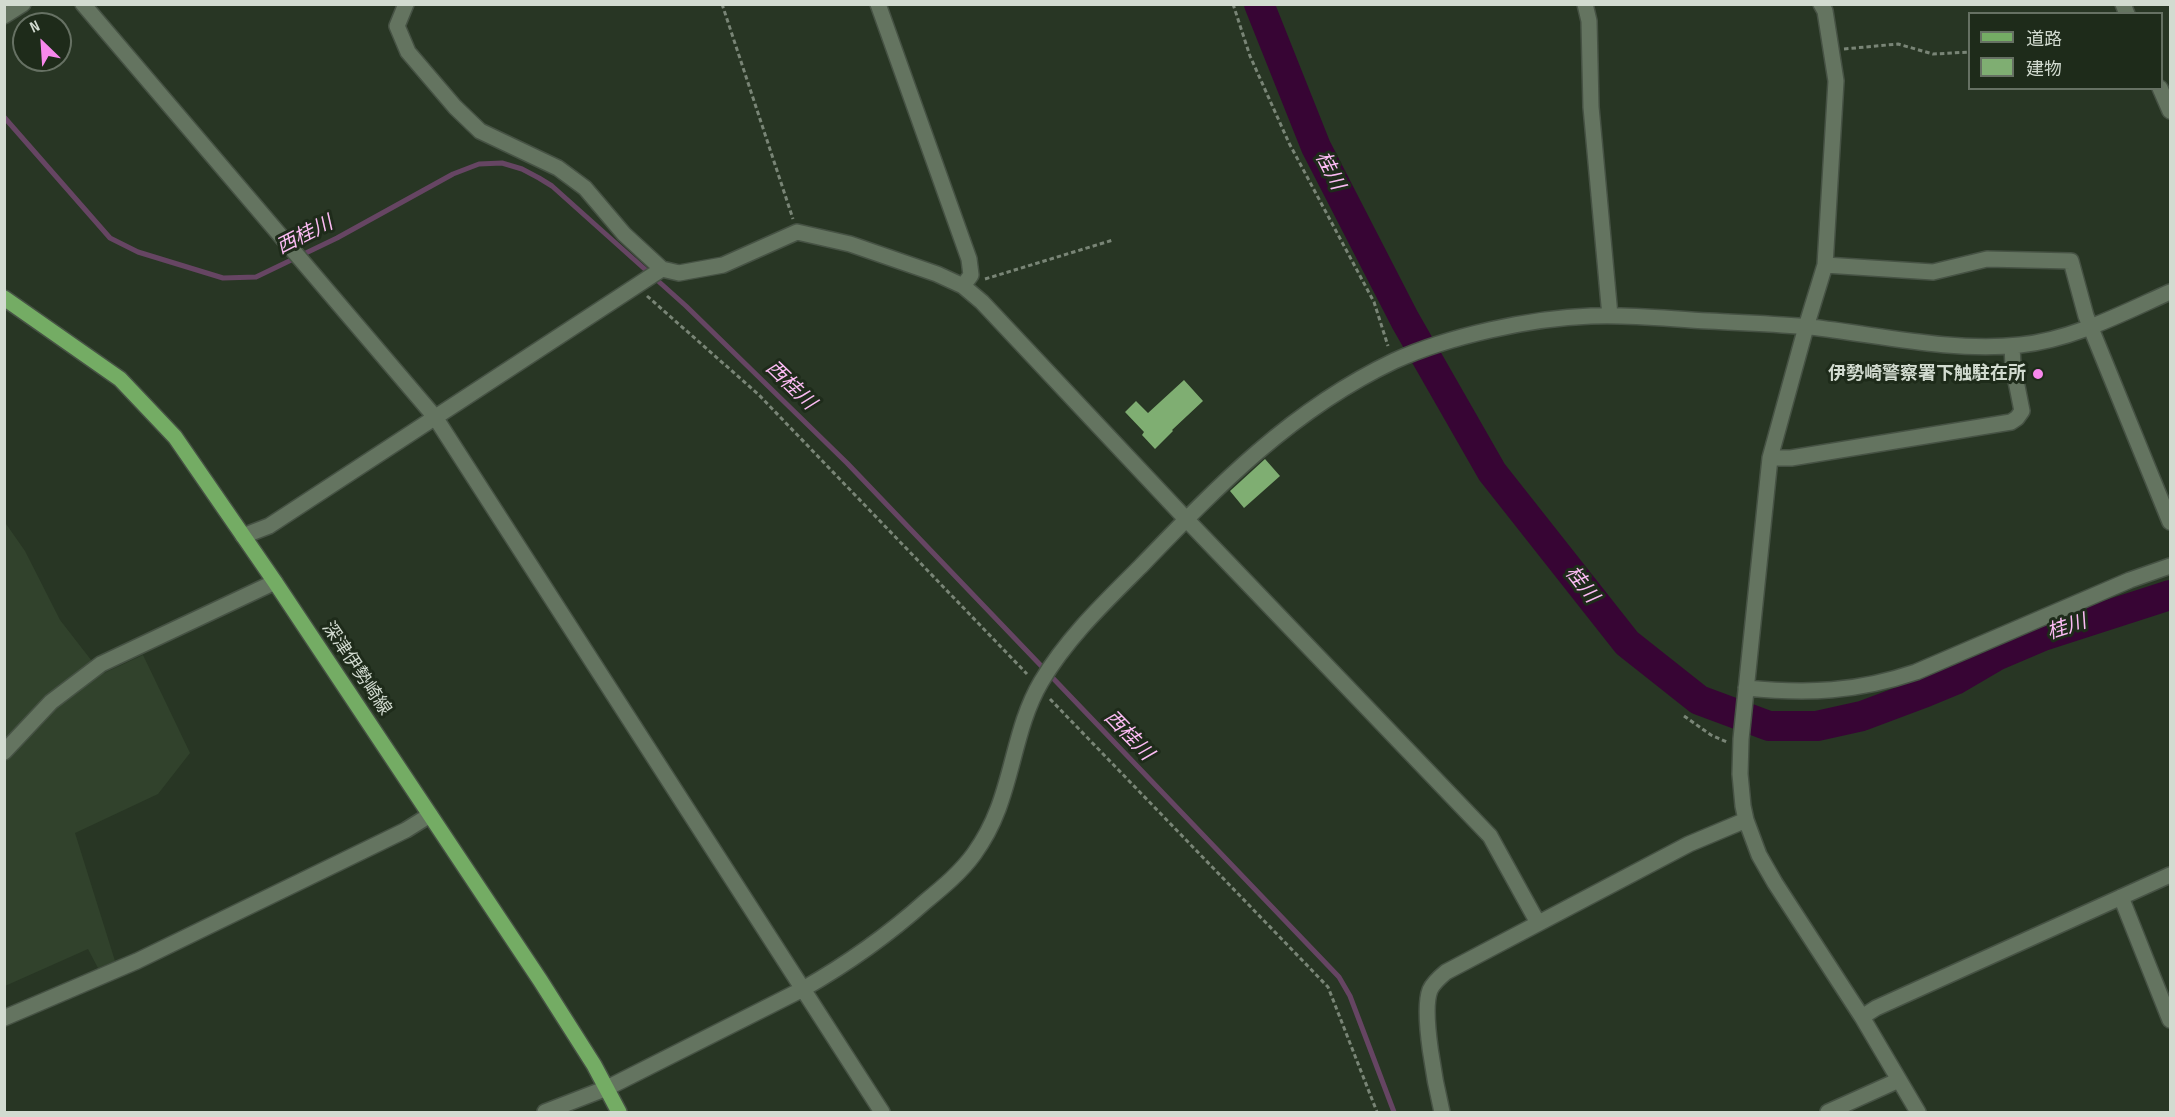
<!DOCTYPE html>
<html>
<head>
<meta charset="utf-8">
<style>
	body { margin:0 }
	#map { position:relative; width:2175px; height:1117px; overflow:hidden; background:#283624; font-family:"Sofia Sans Condensed","Noto Sans JP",sans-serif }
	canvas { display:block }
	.frame { position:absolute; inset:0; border:6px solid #d2dbd0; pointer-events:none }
	.legend { position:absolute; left:1968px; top:12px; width:195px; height:78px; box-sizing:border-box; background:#1e2b1a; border:2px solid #667163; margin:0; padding:8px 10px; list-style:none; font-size:18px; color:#d2dbd0 }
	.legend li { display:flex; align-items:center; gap:12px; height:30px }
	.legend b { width:30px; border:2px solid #667163 }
	.north { position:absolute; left:12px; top:12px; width:60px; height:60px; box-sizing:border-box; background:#1e2b1a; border:2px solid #667163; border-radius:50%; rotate:335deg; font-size:16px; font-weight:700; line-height:24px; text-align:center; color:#d2dbd0 }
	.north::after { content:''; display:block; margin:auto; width:21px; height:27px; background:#f788ec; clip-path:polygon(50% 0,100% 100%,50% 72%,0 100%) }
</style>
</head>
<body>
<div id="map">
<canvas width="2175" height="1117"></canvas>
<div class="frame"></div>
<ul class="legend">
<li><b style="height:8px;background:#74ac64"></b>道路</li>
<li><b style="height:16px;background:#7fae72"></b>建物</li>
</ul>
<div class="north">N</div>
</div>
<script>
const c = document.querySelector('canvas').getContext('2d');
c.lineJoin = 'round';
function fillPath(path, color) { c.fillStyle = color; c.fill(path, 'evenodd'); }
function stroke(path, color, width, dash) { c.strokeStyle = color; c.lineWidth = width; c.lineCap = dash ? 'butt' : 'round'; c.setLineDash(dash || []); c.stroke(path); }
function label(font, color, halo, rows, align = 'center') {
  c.font = font + ' "Sofia Sans Condensed","Noto Sans JP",sans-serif'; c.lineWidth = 6; c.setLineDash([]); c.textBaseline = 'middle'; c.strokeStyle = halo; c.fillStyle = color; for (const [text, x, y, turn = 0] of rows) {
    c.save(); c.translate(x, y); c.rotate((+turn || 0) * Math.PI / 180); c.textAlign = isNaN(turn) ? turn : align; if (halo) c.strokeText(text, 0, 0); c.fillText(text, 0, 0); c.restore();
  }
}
fillPath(new Path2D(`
	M4,521L25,551L60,620L102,674L143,655L190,753L158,794L75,833L115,961L98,968L88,949L5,986Z`), '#31422c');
stroke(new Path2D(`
	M4,117L110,238L138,252L223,278L256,277L337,238L453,174L479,164L502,163L522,169L539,178L552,186L686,306L847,463L1339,977L1350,996L1394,1112`), '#664563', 5);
stroke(new Path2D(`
	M1259,4L1316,147L1405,320L1492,472L1627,643L1699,700L1769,726H1817L1862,716L1926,692L1955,680L1996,656L2043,636L2170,595`), '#370534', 30);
fillPath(new Path2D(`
	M1184,380L1203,401L1172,430L1173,431L1155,449L1142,435L1144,432L1125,412L1136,401L1148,413Z
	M1265,459L1280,476L1244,508L1230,491Z`), '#7fae72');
const minor = new Path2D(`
	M83,4L435,417L882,1112
	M406,4L397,26L408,52L455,107L480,131L558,168L585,188L624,234L662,269
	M878,4L969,259L971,275L963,286
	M1585,4L1589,21L1591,107L1610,316
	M1821,4L1825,11L1836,81L1825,265L1806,327L1770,458L1741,739L1740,774L1743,806L1746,820L1759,855L1775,883L1862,1017L1918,1112
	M2123,4L2127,14
	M4,16L23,4
	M2160,88L2170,111
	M1825,265L1933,272L1987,259L2071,261L2086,316L2170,522
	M1770,458H1791L2011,422L2017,418L2022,411L2013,366L2012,346
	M243,536L269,526L662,269L679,273L723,265L797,232L850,244L937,274L963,286L982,302L1186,519L1490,836L1538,923
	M1746,688C1808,694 1857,692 1916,672L2130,580L2170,566
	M4,752L51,702L101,664L275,582
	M2121,897L2170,1020
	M1862,1017L1876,1008L2170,875
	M4,1018L137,961L406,830L430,815
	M545,1112L607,1088L803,989C847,964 888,935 926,901C943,887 961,872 974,854C984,840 992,825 998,809C1014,767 1018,721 1041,682C1067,638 1104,603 1140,567C1218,486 1291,410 1394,361C1449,336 1531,318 1591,316C1630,314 1670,319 1709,321C1742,323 1777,324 1810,327C1880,335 1950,352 2020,345C2072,340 2123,313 2170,292
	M1442,1112C1436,1087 1421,1013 1430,990C1433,983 1440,977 1446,972L1689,844L1746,820
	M1828,1112L1899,1080`);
const major = new Path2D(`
	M4,298L120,379L175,437L275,582L540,980L594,1065L619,1112`);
stroke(minor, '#465244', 18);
stroke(major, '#465244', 18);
stroke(new Path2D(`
	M722,4L793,219
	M1233,4L1250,56L1289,143L1374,302L1388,346
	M1844,49L1898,44L1933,54L1970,52
	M985,279L1113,240
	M647,296L758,394L1027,674
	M1050,699L1328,987L1377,1112
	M1684,716L1711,735L1727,742`), '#798576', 3, [4.5, 3]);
stroke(minor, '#647460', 15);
stroke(major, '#74ac64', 15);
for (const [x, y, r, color] of [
	[2038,374,6,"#f788ec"]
]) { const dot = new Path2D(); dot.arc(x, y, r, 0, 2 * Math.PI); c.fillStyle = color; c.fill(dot); stroke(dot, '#1e2b1a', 2); }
label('bold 18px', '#d2dbd0', '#1e2b1a', [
	["伊勢崎警察署下触駐在所",2026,374]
], 'right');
label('18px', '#d2dbd0', '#1e2b1a', [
	["深津伊勢崎線",356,669,56]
]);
label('italic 20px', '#fbbbf3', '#1e2b1a', [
	["桂川",1329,171,63],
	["西桂川",305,236,-27],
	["西桂川",790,386,44],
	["桂川",1581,585,52],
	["桂川",2067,628,-18],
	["西桂川",1128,736,46]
]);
</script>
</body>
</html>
